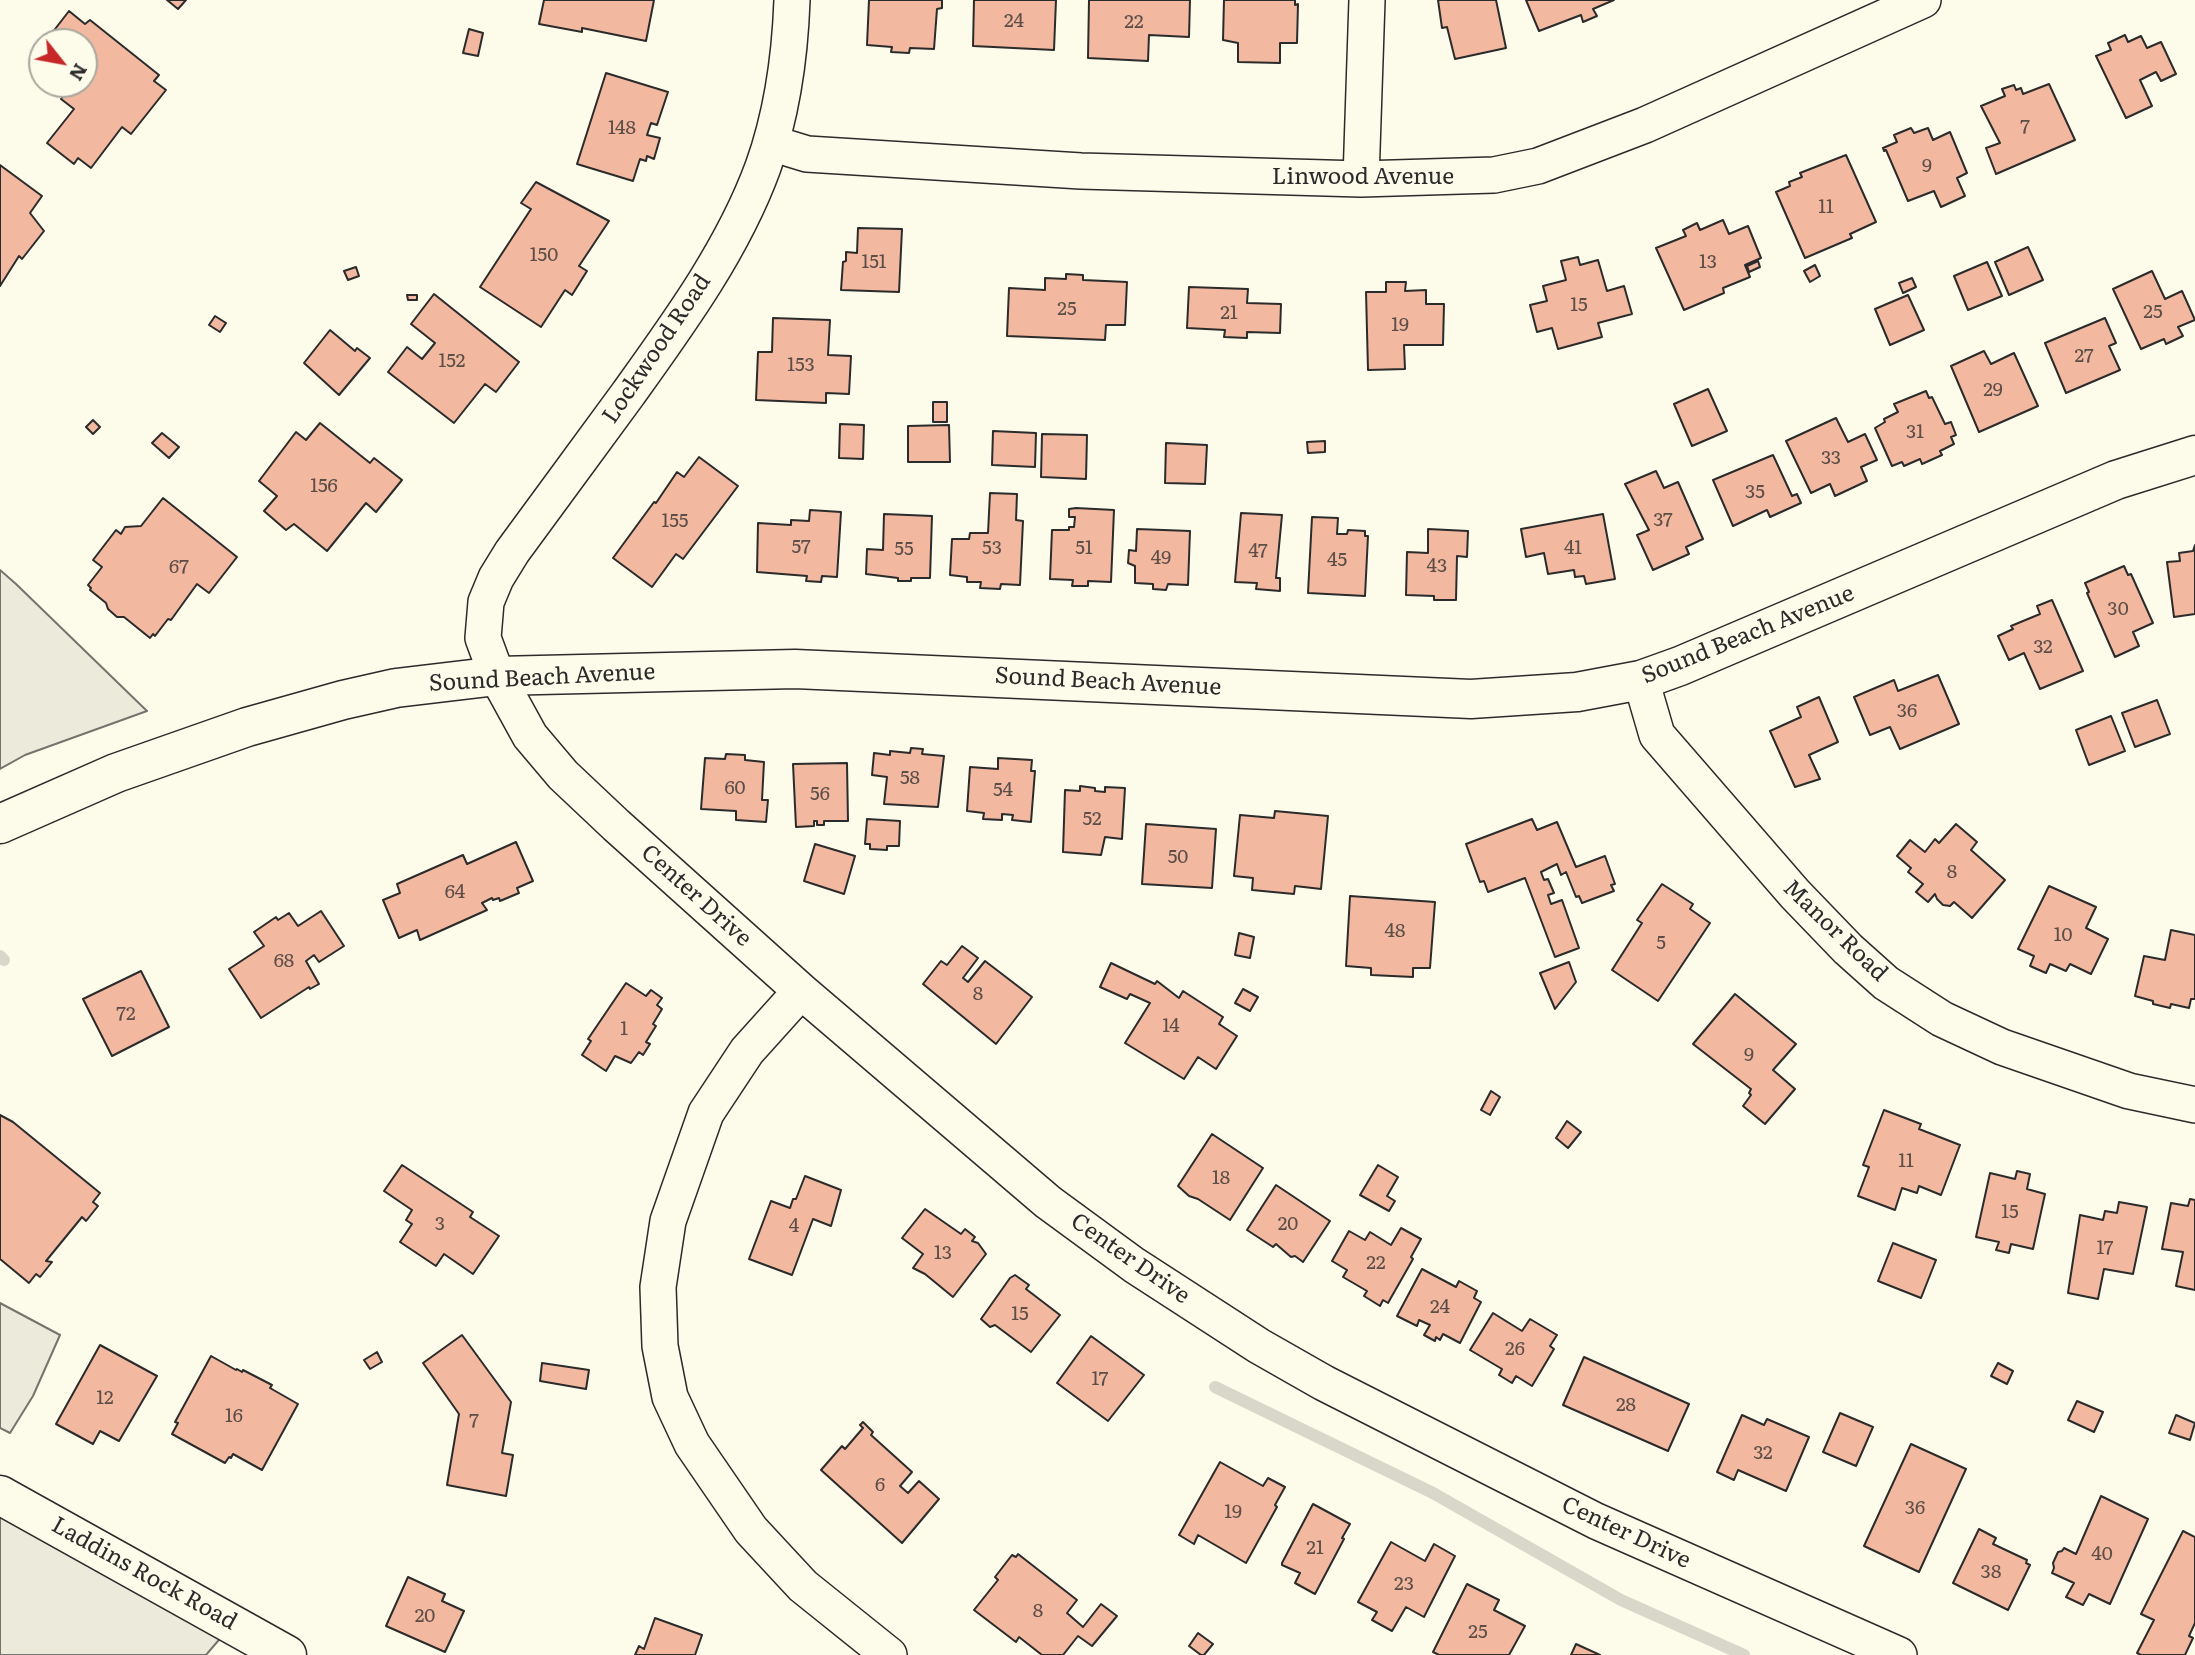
<!DOCTYPE html>
<html>
<head>
<meta charset="utf-8">
<style>
	body { margin:0 }
	#map { position:relative; width:2195px; height:1655px; overflow:hidden; background:#fdfbea; font-family:Literata,serif }
	canvas { display:block }
	.north { position:absolute; left:28px; top:28px; width:70px; height:70px; box-sizing:border-box; background:#fdfbea; border:2px solid #a9a89e; border-radius:50%; rotate:121deg; font-size:19px; font-weight:700; line-height:28px; text-align:center; color:#2b2b2b }
	.north::after { content:''; display:block; margin:auto; width:24px; height:32px; background:#c62828; clip-path:polygon(50% 0,100% 100%,50% 72%,0 100%) }
</style>
</head>
<body>
<div id="map">
<canvas width="2195" height="1655"></canvas>
<div class="north">N</div>
</div>
<script>
const c = document.querySelector('canvas').getContext('2d');
c.lineJoin = 'round';
function fillPath(path, color) { c.fillStyle = color; c.fill(path, 'evenodd'); }
function stroke(path, color, width, dash) { c.strokeStyle = color; c.lineWidth = width; c.lineCap = dash ? 'butt' : 'round'; c.setLineDash(dash || []); c.stroke(path); }
function label(font, color, halo, rows, align = 'center') {
  c.font = font + ' Literata,serif'; c.lineWidth = 5; c.setLineDash([]); c.textBaseline = 'middle'; c.strokeStyle = halo; c.fillStyle = color; for (const [text, x, y, turn = 0] of rows) {
    c.save(); c.translate(x, y); c.rotate((+turn || 0) * Math.PI / 180); c.textAlign = isNaN(turn) ? turn : align; if (halo) c.strokeText(text, 0, 0); c.fillText(text, 0, 0); c.restore();
  }
}
const green = new Path2D(`
	M0,570L16,584L147,711L25,755L0,769Z
	M0,1514L224,1634L206,1655H0Z`);
fillPath(green, '#ecebdb');
stroke(green, '#74746e', 2);
const parking = new Path2D(`
	M0,1303L60,1335L33,1396L10,1433L0,1428Z`);
fillPath(parking, '#eceadb');
stroke(parking, '#74746e', 2);
stroke(new Path2D(`
	M0,956L4,960
	M1215,1387L1433,1493L1621,1600L1744,1655`), '#d8d7c9', 12);
const building = new Path2D(`
	M167,0H186L178,9Z
	M544,0H654L646,41L582,28V32L539,24Z
	M869,0H942V8L937,9L934,49L910,48L909,53L891,52L892,47L867,45Z
	M974,0H1056L1054,50L973,46Z
	M1089,0H1190L1189,37L1149,35L1148,61L1088,58Z
	M1224,0H1295V5L1298,4L1297,43H1280V63L1238,62V43L1223,40Z
	M1438,0H1496L1506,48L1455,59L1447,27L1442,28Z
	M1526,0H1614L1593,9L1597,16L1583,22L1581,15L1539,31Z
	M69,11L85,24L90,20L159,75L154,81L166,90L131,134L122,127L91,168L78,158L74,164L47,143L74,109L61,99L72,84H84V42H45Z
	M469,29L483,33L478,56L463,53Z
	M2125,35L2128,42L2141,36L2147,48L2161,42L2176,74L2161,81L2156,72L2140,80L2152,106L2126,118L2096,56L2111,50L2108,43Z
	M606,73L668,92L657,125L651,123L647,135L660,138L654,159L647,156L646,161L640,159L633,181L577,164Z
	M2049,84L2075,140L1996,174L1986,148L2000,143L1981,106L2005,96L2002,89L2014,85L2016,90L2021,88L2023,94Z
	M1911,128L1914,133L1928,128L1933,140L1950,132L1967,173L1957,178L1965,196L1941,207L1934,191L1908,201L1886,150L1884,151L1883,148L1897,142L1894,135Z
	M1846,155L1876,222L1850,234L1852,238L1805,258L1776,192L1790,186L1789,182L1802,177L1800,173Z
	M0,165L42,196L30,213L44,231L22,259L19,256L0,286Z
	M536,182L609,221L579,266L587,271L572,295L565,290L541,327L480,287L531,209L521,203Z
	M1723,220L1729,234L1748,226L1761,258L1745,265L1750,277L1723,288L1724,293L1684,310L1656,248L1686,236L1683,230L1697,223L1700,230Z
	M858,228L902,229L899,292L841,290L843,262L846,261V252L857,253Z
	M2028,247L2043,280L2009,295L1995,262Z
	M1578,257L1580,265L1598,260L1607,291L1624,286L1632,314L1598,323L1602,337L1558,349L1552,328L1537,332L1530,305L1547,301L1543,286L1566,280L1561,261Z
	M1758,261L1760,267L1749,272L1747,266Z
	M1987,262L2002,296L1968,310L1954,276Z
	M1815,265L1820,276L1810,282L1804,271Z
	M356,267L359,276L348,280L344,271Z
	M2152,271L2165,299L2182,291L2195,320L2178,327L2183,336L2166,344L2164,339L2141,349L2113,289Z
	M1066,274L1083,275V280L1127,282L1125,325H1106L1105,340L1007,336L1009,288L1045,290V278L1066,279Z
	M1912,278L1916,287L1903,293L1899,283Z
	M1386,282H1406L1405,291L1426,290V304H1444L1443,345H1404L1405,369L1368,370L1366,292H1386Z
	M1189,287L1248,289L1247,303L1281,304L1280,333L1247,332V338L1224,337L1225,330L1187,328Z
	M434,294L519,362L496,392L485,384L454,423L388,372L407,347L422,359L435,343L411,324Z
	M407,295H417V300H408Z
	M1908,295L1924,330L1890,345L1875,309Z
	M215,316L226,323L220,332L209,325Z
	M773,318L830,320L828,355L851,356L849,394L826,393V403L756,400L758,352H772Z
	M2105,318L2116,343L2109,346L2120,370L2066,393L2045,343Z
	M330,330L355,351L357,348L370,358L339,395L304,363Z
	M1984,351L1991,364L2014,353L2038,406L1979,432L1951,366Z
	M1708,389L1727,431L1692,446L1674,404Z
	M1926,391L1929,398L1932,397L1945,424L1951,422L1956,435L1951,437L1954,444L1940,451L1942,455L1922,464L1920,459L1904,466L1902,462L1892,466L1875,428L1885,422L1884,419L1898,412L1894,404Z
	M933,402H947V422H933Z
	M1836,418L1848,442L1865,434L1877,460L1861,467L1867,481L1835,496L1830,484L1811,493L1786,441Z
	M93,420L100,427L93,434L86,427Z
	M320,423L370,463L374,458L402,480L376,512L366,503L327,551L294,524L286,530L264,511L277,496L259,481L296,432L306,440Z
	M840,424L864,425L863,459L839,458Z
	M949,425L950,462H908V426Z
	M993,431L1036,433L1035,467L992,465Z
	M162,433L179,447L169,458L152,443Z
	M1042,434L1087,435L1086,479L1041,477Z
	M1325,441V452L1308,453L1307,442Z
	M1166,443L1207,445L1205,484L1165,483Z
	M1773,455L1792,496L1797,494L1801,503L1770,517L1767,510L1733,526L1713,480Z
	M699,457L738,486L683,559L676,554L652,587L613,558L654,502L656,503L677,472L684,477Z
	M1656,471L1664,488L1678,482L1703,539L1686,547L1689,554L1653,570L1637,535L1649,530L1625,484Z
	M990,493L1017,494L1016,520L1023,521L1020,585L1001,584L1000,589L980,588L981,582H967V577L950,575L952,539H969L970,533H988Z
	M163,498L237,557L209,593L197,584L171,620L168,619L155,636L153,634L150,638L124,617H117L108,609L106,603L90,590L91,588L88,585L102,567L93,560L116,530L121,534L125,527L141,526Z
	M1076,508L1114,510L1111,582L1088,581V586H1072L1073,580L1050,579L1052,530H1069V527H1074L1075,517H1069V509Z
	M810,510L841,512L837,577L822,576L821,582L806,581L807,576L757,572L758,523L791,525V520L809,521Z
	M1241,513L1282,515L1276,578H1280V591L1256,589L1257,583L1235,582Z
	M884,514L932,516L930,578H911V581H898V578L866,574L867,549L883,550Z
	M1603,514L1615,579L1586,584L1584,576L1575,577L1574,570L1548,574L1544,553L1526,557L1521,529Z
	M1312,517L1338,518L1337,534H1347L1348,530L1365,531V536H1368L1365,596L1308,593Z
	M1137,529L1190,531L1188,585L1168,584L1166,590L1153,589V584L1135,583V566L1128,563L1129,550L1136,551Z
	M1428,529L1468,531L1467,557L1457,556L1456,600H1434V596L1406,595L1407,552L1428,553Z
	M2195,545V614L2174,617L2167,562L2180,561L2179,553L2193,551Z
	M2124,566L2128,575L2131,574L2153,623L2133,632L2139,646L2115,657L2087,593L2089,592L2085,583Z
	M2052,600L2083,671L2040,689L2024,653L2009,660L1998,636L2013,629L2011,626L2040,614L2037,606Z
	M1938,675L1959,724L1900,749L1890,727L1870,735L1854,697L1894,680L1898,691Z
	M1819,697L1838,742L1809,755L1820,779L1795,787L1770,731L1801,717L1797,707Z
	M2157,700L2170,734L2135,747L2122,713Z
	M2111,716L2125,751L2089,765L2076,730Z
	M911,748L923,749L922,754L944,756L938,807L884,804L887,777L872,775L874,753L890,755V751L910,753Z
	M726,754L745,755V760L764,762L762,800H768L766,822L736,820V811L701,809L705,758L725,759Z
	M998,758L1032,760L1031,771H1035L1031,822L1012,820L1013,815L1002,814V820L983,819L984,813L967,811L970,767L998,769Z
	M847,763L848,821H824V825H817V821H814V826L796,827L793,764Z
	M1080,786L1095,788V791L1105,792V787L1125,788L1122,839L1105,837L1101,855L1063,852L1065,790L1080,791Z
	M1275,811L1328,816L1321,889L1295,886L1294,894L1252,890L1253,878L1234,876L1240,815L1274,818Z
	M867,819L900,821L899,846H887V850L870,849V844H865Z
	M1532,819L1537,830L1557,822L1576,867L1605,856L1615,884L1611,885L1614,891L1582,903L1579,896L1576,897L1566,872L1561,875L1557,864L1541,872L1544,880L1548,879L1554,893L1548,895L1551,904L1562,900L1579,948L1555,957L1525,878L1488,892L1484,881L1480,882L1466,844Z
	M1146,824L1216,829L1212,888L1142,884Z
	M1956,824L1977,842L1971,850L2005,880L1972,918L1954,902L1950,906L1943,905L1937,899L1935,894L1928,902L1916,892L1923,884L1908,872L1911,868L1897,856L1910,840L1925,852L1935,839L1939,843Z
	M516,842L533,881L517,888L519,893L500,901L499,898L493,900L492,898L482,903L487,910L420,940L417,930L399,938L383,900L400,893L397,884L463,855L467,864Z
	M815,844L855,856L844,894L804,881Z
	M1662,884L1693,904L1690,909L1710,923L1658,1001L1612,970L1642,923L1637,920Z
	M2049,886L2096,907L2086,928L2108,939L2091,974L2070,964L2066,971L2050,964L2046,973L2030,966L2034,956L2018,949Z
	M1350,896L1435,902L1430,968H1413V977L1371,975V968L1346,966Z
	M321,911L344,946L319,962L314,955L306,961L319,984L310,989L309,987L261,1018L229,969L264,946L254,932L276,917L278,920L289,913L298,926Z
	M2171,930L2195,935V999H2191L2189,1008L2171,1004L2170,1008L2153,1004V1001L2135,996L2144,956L2165,960Z
	M1239,933L1254,937L1250,958L1235,955Z
	M962,946L978,958L963,978L968,982L985,961L1032,997L996,1044L923,984L941,961L947,965Z
	M1569,962L1576,982L1555,1009L1540,973Z
	M1111,963L1155,984L1157,981L1179,998L1183,991L1223,1017L1219,1024L1237,1036L1216,1069L1198,1057L1184,1079L1125,1043L1150,1003L1130,994L1127,999L1100,987Z
	M141,971L169,1027L112,1056L83,999Z
	M626,983L646,996L651,990L662,998L657,1005L662,1009L653,1024L656,1026L646,1042L650,1044L643,1055L639,1052L631,1063L615,1056L606,1071L582,1055L591,1041L588,1039Z
	M1243,989L1258,997L1250,1011L1235,1003Z
	M1735,994L1796,1044L1773,1070L1795,1089L1765,1124L1743,1106L1751,1095L1749,1093L1751,1089L1693,1044Z
	M1491,1091L1500,1097L1490,1115L1481,1110Z
	M1884,1110L1921,1124L1919,1129L1960,1145L1941,1195L1919,1186L1917,1193L1902,1188L1895,1210L1858,1196L1869,1167L1863,1165Z
	M0,1115L13,1122L100,1193L93,1202L98,1206L86,1221L82,1217L46,1261L52,1262L40,1277L36,1274L29,1283L0,1259Z
	M1567,1121L1581,1132L1568,1148L1556,1138Z
	M1212,1134L1263,1168L1230,1220L1198,1199L1189,1196L1178,1186Z
	M402,1165L473,1212L470,1217L499,1236L473,1274L444,1254L436,1266L400,1242L412,1224L406,1220L412,1210L384,1191Z
	M1378,1165L1398,1177L1387,1196L1395,1201L1389,1211L1360,1195Z
	M2017,1171L2030,1174L2027,1189L2045,1194L2033,1249L2011,1244L2009,1253L1996,1250L1999,1242L1976,1237L1990,1173L2015,1179Z
	M805,1176L841,1190L831,1226L813,1219L792,1275L749,1259L771,1201L790,1208L793,1199H796Z
	M1276,1185L1330,1221L1303,1262L1295,1256L1291,1257L1276,1244L1273,1247L1247,1230Z
	M2190,1199L2195,1200V1290L2176,1286L2183,1252L2162,1249L2171,1203L2188,1206Z
	M2119,1202L2147,1207L2133,1274L2104,1269L2098,1299L2068,1293L2080,1215L2103,1220L2105,1211L2117,1213Z
	M925,1209L961,1234L965,1229L975,1237L972,1241L978,1243L986,1254L953,1297L925,1274L913,1268L923,1254L902,1238Z
	M1401,1228L1421,1239L1411,1257L1413,1259L1388,1303L1383,1300L1380,1306L1364,1296L1367,1291L1343,1277L1347,1270L1332,1261L1349,1231L1365,1240L1370,1232L1391,1245Z
	M1893,1243L1936,1260L1921,1298L1878,1281Z
	M1422,1269L1456,1287L1459,1281L1477,1291L1474,1298L1481,1302L1460,1343L1443,1334L1440,1340L1436,1337L1435,1341L1424,1335L1430,1325L1419,1320L1417,1326L1397,1316Z
	M1015,1275L1029,1285L1026,1289L1060,1315L1031,1352L995,1325L990,1327L981,1319L1010,1278Z
	M1493,1313L1522,1331L1530,1319L1557,1335L1550,1346L1554,1349L1532,1386L1516,1376L1512,1383L1499,1375L1502,1369L1470,1350Z
	M462,1335L511,1402L502,1453L513,1455L506,1496L447,1485L459,1414L423,1363Z
	M1091,1336L1144,1375L1108,1421L1057,1383Z
	M100,1345L157,1376L119,1441L100,1431L93,1444L56,1424Z
	M377,1352L382,1362L370,1369L364,1360Z
	M211,1356L236,1370L237,1369L242,1372L243,1370L272,1385L270,1388L298,1404L262,1470L233,1454L231,1458L229,1457L225,1463L172,1434L178,1423L175,1422Z
	M1584,1357L1689,1404L1668,1451L1563,1405Z
	M542,1363L589,1370L586,1389L540,1381Z
	M1998,1363L2013,1371L2007,1384L1991,1376Z
	M2077,1401L2103,1412L2094,1432L2068,1420Z
	M1840,1413L1873,1427L1856,1466L1823,1452Z
	M1742,1415L1764,1425L1767,1419L1809,1437L1786,1491L1738,1470L1734,1480L1717,1472Z
	M2176,1415L2195,1423L2190,1440L2169,1433Z
	M863,1422L873,1432L871,1435L912,1472L900,1486L908,1493L919,1481L939,1499L902,1543L821,1470L842,1446L845,1449L863,1428L860,1425Z
	M1911,1444L1966,1469L1919,1572L1864,1546Z
	M1220,1462L1263,1486L1268,1478L1285,1487L1275,1505L1277,1507L1246,1563L1198,1535L1194,1544L1179,1535Z
	M2101,1496L2148,1519L2110,1604L2089,1594L2083,1605L2066,1597L2074,1583L2052,1573L2054,1568L2053,1563L2058,1552L2062,1551L2064,1548L2076,1554Z
	M1313,1504L1350,1524L1342,1538L1344,1539L1315,1594L1295,1583L1300,1573L1282,1565V1563Z
	M1979,1529L1996,1538L1993,1544L2027,1560L2026,1563L2030,1565L2008,1610L1953,1583Z
	M2183,1531L2195,1537V1623L2189,1636L2193,1638L2185,1655H2141L2137,1653L2154,1620L2141,1614Z
	M1391,1542L1425,1561L1434,1544L1455,1556L1424,1617L1406,1607L1392,1631L1372,1620L1377,1612L1358,1602Z
	M1018,1554L1077,1600L1067,1613L1083,1627L1101,1604L1117,1616L1092,1646L1078,1636L1063,1655H1042L1019,1637L1016,1642L974,1610L998,1580L995,1577L1012,1555L1016,1557Z
	M408,1577L445,1594L442,1601L464,1611L445,1652L386,1626Z
	M1467,1584L1499,1600L1494,1610L1525,1626L1509,1655H1439L1433,1652Z
	M655,1618L702,1635L695,1655H635L639,1646L644,1649Z
	M1198,1633L1213,1644L1204,1655H1201L1189,1646Z
	M1576,1644L1600,1655H1571Z`);
fillPath(building, '#f2b8a0');
stroke(building, '#2b2b2b', 2);
const street = new Path2D(`
	M792,0C790,56 782,114 763,167C733,249 679,323 628,394C589,447 551,499 512,552L496,578L486,602L483,638L497,676L530,736L563,775L616,825L801,991L1048,1202L1134,1265L1259,1346L1324,1383L1596,1521L1899,1655
	M771,143L807,154L1081,171L1361,179L1494,175L1538,166L1645,125L1923,0
	M1361,179L1367,0
	M1641,680L1657,735L1795,894L1848,949L1886,983L1942,1019L2002,1047L2129,1091L2195,1105
	M801,991L747,1051L706,1113L668,1221L658,1287L660,1346L670,1397L692,1444L751,1530L803,1586L889,1655`);
const secondary = new Path2D(`
	M0,824L116,773L247,727L343,700L396,688L497,676L795,669L1471,699L1577,692L1641,680L1680,666L2116,480L2195,455
	M0,1495L287,1655`);
stroke(street, '#2b2b2b', 38);
stroke(secondary, '#2b2b2b', 41);
stroke(street, '#fdfbea', 35);
stroke(secondary, '#fdfbea', 38);
label('19px', '#5d4e48', null, [
	["24",1014,21],
	["22",1134,22],
	["7",2025,127],
	["148",622,128],
	["9",1927,166],
	["11",1826,207],
	["150",544,255],
	["151",874,262],
	["13",1708,262],
	["15",1579,305],
	["25",1067,309],
	["25",2153,312],
	["21",1229,313],
	["19",1400,325],
	["27",2084,356],
	["152",452,361],
	["153",801,365],
	["29",1993,390],
	["31",1915,432],
	["33",1831,458],
	["156",324,486],
	["35",1755,492],
	["37",1663,520],
	["155",675,521],
	["57",801,547],
	["53",992,548],
	["51",1084,548],
	["41",1573,548],
	["55",904,549],
	["47",1258,551],
	["49",1161,558],
	["45",1337,560],
	["43",1437,566],
	["67",179,567],
	["30",2118,609],
	["32",2043,647],
	["36",1907,711],
	["58",910,778],
	["60",735,788],
	["54",1003,790],
	["56",820,794],
	["52",1092,819],
	["50",1178,857],
	["8",1952,872],
	["64",455,892],
	["48",1395,931],
	["10",2063,935],
	["5",1661,943],
	["68",284,961],
	["8",978,994],
	["72",126,1014],
	["14",1171,1026],
	["1",624,1029],
	["9",1749,1055],
	["11",1906,1161],
	["18",1221,1178],
	["15",2010,1212],
	["3",440,1224],
	["20",1288,1224],
	["4",794,1226],
	["17",2105,1248],
	["13",943,1253],
	["22",1376,1263],
	["24",1440,1307],
	["15",1020,1314],
	["26",1515,1349],
	["17",1100,1379],
	["12",105,1398],
	["28",1626,1405],
	["16",234,1416],
	["7",474,1421],
	["32",1763,1453],
	["6",880,1485],
	["36",1915,1508],
	["19",1233,1512],
	["21",1315,1548],
	["40",2102,1554],
	["38",1991,1572],
	["23",1404,1584],
	["8",1038,1611],
	["20",425,1616],
	["25",1478,1632]
]);
label('23px', '#2b2b2b', '#fdfbea', [
	["Linwood Avenue",1363,177],
	["Lockwood Road",657,349,-56],
	["Sound Beach Avenue",1748,635,-22],
	["Sound Beach Avenue",542,678,-3],
	["Sound Beach Avenue",1108,682,3],
	["Center Drive",696,896,42],
	["Manor Road",1835,931,44],
	["Center Drive",1130,1259,35],
	["Center Drive",1626,1533,25],
	["Laddins Rock Road",144,1574,29]
]);
</script>
</body>
</html>
